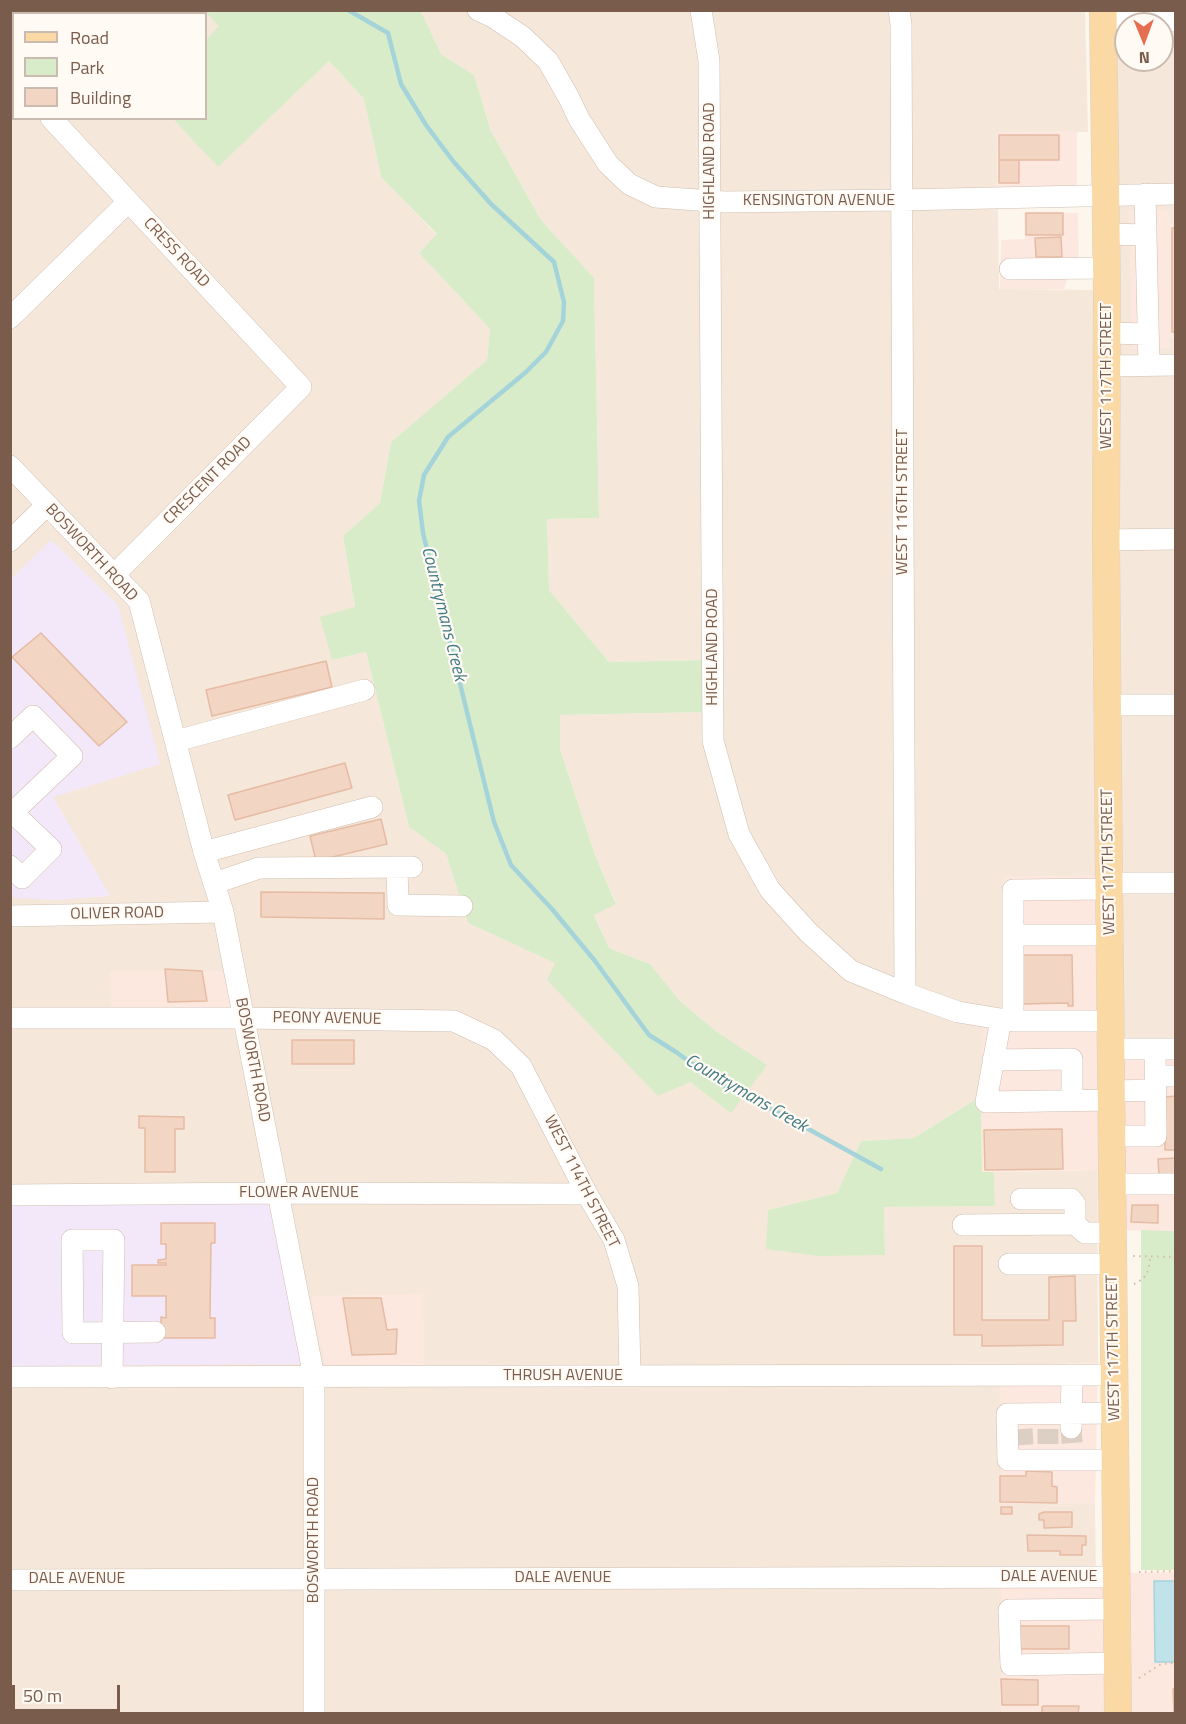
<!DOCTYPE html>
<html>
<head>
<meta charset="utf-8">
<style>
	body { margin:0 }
	#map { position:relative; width:1186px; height:1724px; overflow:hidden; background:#fdf6ec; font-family:"Titillium Web",sans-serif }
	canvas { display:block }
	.frame { position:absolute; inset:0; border:12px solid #7a5c4d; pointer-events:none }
	.legend { position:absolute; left:12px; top:12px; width:195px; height:108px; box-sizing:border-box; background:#fffaf3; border:2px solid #cabbb1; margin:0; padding:8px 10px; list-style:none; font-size:18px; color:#7a5c4d }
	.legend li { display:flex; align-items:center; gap:12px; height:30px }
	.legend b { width:30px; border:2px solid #cabbb1 }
	.north { position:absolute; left:1114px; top:12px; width:60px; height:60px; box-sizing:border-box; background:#fffaf3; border:2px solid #cabbb1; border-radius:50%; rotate:179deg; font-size:16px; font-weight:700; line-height:24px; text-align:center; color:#7a5c4d }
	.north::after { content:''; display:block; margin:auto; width:21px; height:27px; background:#e76f51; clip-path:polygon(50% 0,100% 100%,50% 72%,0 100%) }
	.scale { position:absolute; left:12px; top:1685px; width:108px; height:27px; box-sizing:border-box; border:3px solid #7a5c4d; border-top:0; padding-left:8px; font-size:18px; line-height:21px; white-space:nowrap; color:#7a5c4d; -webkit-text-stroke:4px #fffaf3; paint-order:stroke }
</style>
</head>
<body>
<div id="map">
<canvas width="1186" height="1724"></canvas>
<div class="frame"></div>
<ul class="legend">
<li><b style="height:8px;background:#fbd9a5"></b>Road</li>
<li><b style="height:16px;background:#d8ecc9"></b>Park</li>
<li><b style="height:16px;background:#f3d5c3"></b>Building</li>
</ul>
<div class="north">N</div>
<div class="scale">50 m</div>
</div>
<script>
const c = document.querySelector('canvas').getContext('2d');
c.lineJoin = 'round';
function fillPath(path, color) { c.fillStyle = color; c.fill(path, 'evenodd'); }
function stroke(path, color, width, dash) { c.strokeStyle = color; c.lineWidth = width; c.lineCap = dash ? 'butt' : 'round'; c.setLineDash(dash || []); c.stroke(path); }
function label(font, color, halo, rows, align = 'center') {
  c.font = font + ' "Titillium Web",sans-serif'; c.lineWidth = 4.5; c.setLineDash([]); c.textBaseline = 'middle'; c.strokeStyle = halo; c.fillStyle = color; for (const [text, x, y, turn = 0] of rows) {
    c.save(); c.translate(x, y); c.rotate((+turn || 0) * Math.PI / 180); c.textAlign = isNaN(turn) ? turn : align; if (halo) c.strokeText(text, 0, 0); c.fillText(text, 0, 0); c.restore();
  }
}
fillPath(new Path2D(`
	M11,11H204L220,26L206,40V14H14V118L173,119L218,166L329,61L364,99L381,177L437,235L419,253L490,329L487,360L391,442L380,503L343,536L355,607L332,660L366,652L409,827L446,854L468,923L556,963L690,1082L731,1112L717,1032L680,1001L650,964L609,948L594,914L616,903L595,855L560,749L559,715L706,712L705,660L609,662L549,590L547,519L599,518L594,279L541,220L491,131L474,75L441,54L421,11H1085L1088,132H997L999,289L1098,290L1103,876L1006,1026L981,1096L914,1138L861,1141L837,1193L768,1210L885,1254L884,1207L995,1206L994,1172L1097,1170L1098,1363L1001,1365V1504L1095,1503L1096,1588H1001V1713L11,1714Z
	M1110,11H1175V1052L1118,1053L1115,875ZM1126,24H1162V60H1126Z`), '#f5e8da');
fillPath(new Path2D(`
	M1077,131V186L998,187L997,132Z
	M1129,210H1169L1170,223H1175L1176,337L1169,338L1170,348L1132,349Z
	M1024,213H1078L1079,273L1069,274L1064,289H1000L1001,240L1025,239Z
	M1115,875L1118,1053L1175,1052V1231L1097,1230V1170L982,1172L981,1096L983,1025L1006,1026L1003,877Z
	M110,971H229L238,1013L111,1011Z
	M423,1294L424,1365H326L311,1296Z
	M1098,1363L1095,1503L1001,1504L1000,1365Z
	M1175,1572V1713H1001L999,1679L1001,1678V1588H1128V1573Z`), '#fde8e0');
fillPath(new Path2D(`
	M51,540L118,605L160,764L53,797L110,896L56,900L15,898L11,894V579Z
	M10,1201H268L304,1364L11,1366Z`), '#f3e8fa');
fillPath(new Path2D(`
	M204,11H421L441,54L474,75L491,131L541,220L594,278L599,518L547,519L549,590L609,662L706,660L707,712L560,715V749L595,855L616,904L594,915L609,948L650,964L680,1001L717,1032L767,1065L731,1113L690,1082L658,1096L547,980L555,963L468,923L446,854L409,827L366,652L332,660L320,617L355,607L343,536L380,503L391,442L487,360L490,329L419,253L437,234L381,177L364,99L329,61L218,167L173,119L206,118V40L219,26Z
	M981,1096L982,1172H994L995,1206L884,1207L885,1255L819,1256L766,1249L768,1210L837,1193L861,1141L914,1138Z
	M1141,1230L1175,1231V1570H1141Z`), '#d8ecc9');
const water = new Path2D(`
	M1154,1581H1175V1662H1155Z`);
fillPath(water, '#bfe3e8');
stroke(water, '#a5d3da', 1.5);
stroke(new Path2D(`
	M348,10L388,33L401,84L426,125L453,161L491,204L554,262L564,302L563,321L546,352L526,372L448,437L424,475L419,501L423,533L494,822L511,865L552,909L595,961L649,1035L676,1052L719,1083L781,1114L881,1169`), '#a5d3da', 4.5);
const building = new Path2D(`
	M999,135H1059V160H999Z
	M999,160H1019V183H999Z
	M1026,213H1063V235H1026Z
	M1172,228H1176V332H1172Z
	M1061,237L1062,257H1036L1035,238Z
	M41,633L127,722L99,746L12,657Z
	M326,661L332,687L212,716L206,690Z
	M345,763L352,788L235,820L228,795Z
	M381,819L387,844L316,861L310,836Z
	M261,892L384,893V919L261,917Z
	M1020,955H1072L1073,1006H1068V1003L1021,1004Z
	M165,969L202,971L207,1001L168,1002Z
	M292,1040H354V1064H292Z
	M1176,1096V1150H1165L1164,1097Z
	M139,1116L184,1117V1129H175V1172H145V1128H139Z
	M1062,1129L1063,1169L985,1170L984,1130Z
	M1176,1158V1176H1159L1158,1159Z
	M1132,1205H1158V1223L1131,1222Z
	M161,1223H215V1243H211L210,1318H215V1338H161V1317L166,1318V1296H132V1265H166V1263H158V1260L166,1259V1244H161Z
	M954,1246H982V1320H1049V1277L1075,1276L1076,1321H1063V1345L982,1346V1335H954Z
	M343,1298H381L387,1330L397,1329L396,1354L352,1355Z
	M1026,1471L1052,1472V1486L1057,1487V1503L1000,1502V1476H1026Z
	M1001,1507H1012V1514H1001Z
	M1044,1512H1072V1527L1044,1528V1520H1039V1514Z
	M1027,1535L1086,1536V1545H1082V1555H1060V1551H1028Z
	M1016,1626H1069V1649H1016Z
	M1001,1679L1038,1680V1705H1002Z
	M1173,1689H1176V1714H1174Z
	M1044,1706H1079L1078,1714H1042V1707Z`);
fillPath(building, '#f3d5c3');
stroke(building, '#e6bba3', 1.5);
stroke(new Path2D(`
	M1071,1428L1072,1443
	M1022,1429L1023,1445
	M1048,1429V1444`), '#dcd0c4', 21, [21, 10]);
const minor = new Path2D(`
	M478,10L493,17L523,37L548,61L569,98L579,119L608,164L629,184L656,197L725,202L901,200L1176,194
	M701,10L709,61L713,741L739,834L770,890L808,932L851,971L905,993L958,1012L1013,1021H1111
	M899,10L901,24L905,993
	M84,14L88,10
	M1103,21H1176
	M10,39L14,42
	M10,83L14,80
	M51,118L301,387L114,575
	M1145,194L1149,365
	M1106,234L1146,235
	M1010,269L1106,268
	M10,318L128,202
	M1107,333L1148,334
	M1107,366L1176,365
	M10,466L139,601L204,852L223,912L314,1377V1714
	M1106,540L1176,539
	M10,541L47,505
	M1108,705H1176
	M10,738L33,716L72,756L10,815
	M176,741L364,690
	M10,810L51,849L22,878L10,866
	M204,852L372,807
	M397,867L398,905L462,906
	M215,883L259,868L412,867
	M1109,883H1176
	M10,916L223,912
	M1013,935H1110
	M10,1018H245L454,1021L494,1040L521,1066L587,1194L614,1240L628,1286L630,1375
	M1001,1019L986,1102L1111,1100
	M1013,1021V890L1109,889
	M1112,1049H1176
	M993,1060L1072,1059V1101
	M1155,1076H1176
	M1112,1091L1156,1090
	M1112,1136H1156L1155,1050
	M1112,1184H1176
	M10,1195L278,1193L587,1194
	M1021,1199H1071L1075,1204V1224L1085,1233H1112
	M963,1225L1075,1224
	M1009,1264H1113
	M10,1377L1115,1375
	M112,1378L114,1240H72L73,1333L155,1332
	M1115,1413L1007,1414L1008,1460H1116
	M1071,1428L1072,1375
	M10,1580L1116,1577
	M1117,1609L1009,1610L1011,1665L1118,1663`);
const major = new Path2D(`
	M1103,10L1107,295L1106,540L1109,883L1118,1714`);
stroke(minor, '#d1beb0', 22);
stroke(major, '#dad1cd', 28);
stroke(new Path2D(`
	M1133,1256L1176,1257
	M1134,1284C1148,1277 1149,1271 1150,1257
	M1139,1572L1176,1571
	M1139,1678L1161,1664L1176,1663`), '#d9b8a5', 2, [1.5, 4.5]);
stroke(minor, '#fff', 21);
stroke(major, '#fbd9a5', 27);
label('16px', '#7a5c4d', '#fffaf3', [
	["HIGHLAND ROAD",710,161,-90],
	["KENSINGTON AVENUE",819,201],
	["CRESS ROAD",176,253,47],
	["WEST 117TH STREET",1107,376,-90],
	["CRESCENT ROAD",208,481,-45],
	["WEST 116TH STREET",903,502,-90],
	["BOSWORTH ROAD",91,553,47],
	["HIGHLAND ROAD",713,647,-90],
	["WEST 117TH STREET",1109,862,-91],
	["OLIVER ROAD",117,914,-1],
	["PEONY AVENUE",327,1019,1],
	["BOSWORTH ROAD",252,1060,79],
	["WEST 114TH STREET",581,1182,63],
	["FLOWER AVENUE",299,1193],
	["WEST 117TH STREET",1114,1348,-91],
	["THRUSH AVENUE",563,1376],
	["BOSWORTH ROAD",314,1540,-90],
	["DALE AVENUE",1049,1577],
	["DALE AVENUE",563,1578],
	["DALE AVENUE",77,1579]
]);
label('italic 18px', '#437c86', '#fffaf3', [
	["Countrymans Creek",443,614,76],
	["Countrymans Creek",746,1094,30]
]);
</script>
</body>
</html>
